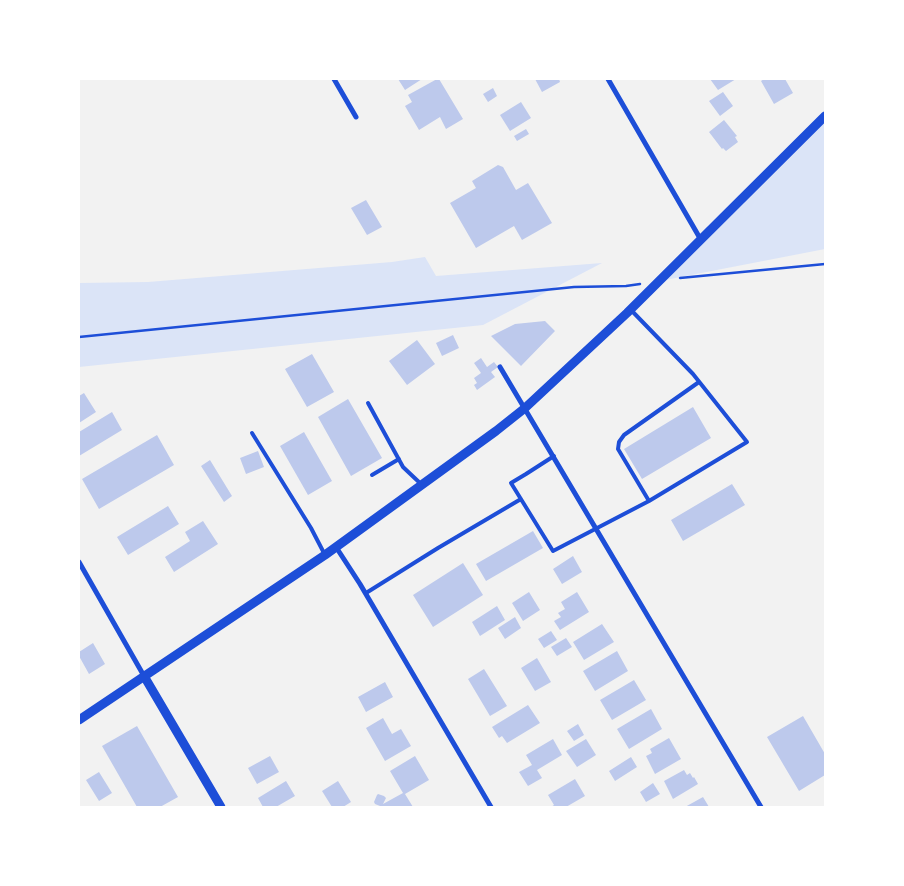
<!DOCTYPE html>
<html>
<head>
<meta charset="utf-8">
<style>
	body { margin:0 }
	#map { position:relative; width:904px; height:886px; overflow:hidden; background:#f2f2f2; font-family:"PT Sans Narrow",sans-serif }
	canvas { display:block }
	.frame { position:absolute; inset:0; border:80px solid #fff; pointer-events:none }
</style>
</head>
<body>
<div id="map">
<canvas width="904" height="886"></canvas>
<div class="frame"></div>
</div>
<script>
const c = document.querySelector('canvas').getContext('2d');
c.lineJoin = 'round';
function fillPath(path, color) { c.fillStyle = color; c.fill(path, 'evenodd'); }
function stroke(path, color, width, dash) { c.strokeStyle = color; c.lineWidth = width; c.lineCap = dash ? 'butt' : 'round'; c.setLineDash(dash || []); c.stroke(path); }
fillPath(new Path2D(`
	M825,116V249L660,281Z
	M425,257L436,276L602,263L483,325L79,367V283L148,282L392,262Z`), '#dbe4f7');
fillPath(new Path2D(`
	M398,79H422L405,90Z
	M437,79H439L463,119L446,129L440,117L419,130L405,106L412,102L408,95Z
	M535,79H559L560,82L542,92Z
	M710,79H736L718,90Z
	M764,79H785L793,93L774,104L761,81Z
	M493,88L497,96L488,102L483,94Z
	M723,92L733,106L720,116L709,101Z
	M521,102L531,118L510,131L500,115Z
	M724,120L737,136L735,137L738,142L726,151L723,148L722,149L709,132Z
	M526,129L529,134L517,141L514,136Z
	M498,165L503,167L516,190L528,183L552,223L522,240L514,226L476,248L450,203L476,188L472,181Z
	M366,200L382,227L367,235L351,208Z
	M545,321L555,331L521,366L491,336L515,324Z
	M453,335L459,348L442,356L436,343Z
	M417,340L435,364L407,385L389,361Z
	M312,354L334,392L307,407L285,369Z
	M481,358L487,367L494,362L498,367L491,372L495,377L477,390L474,385L477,383L474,378L481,373L474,363Z
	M84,393L96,412L79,423V396Z
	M348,399L382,458L351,476L318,417Z
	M693,407L711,438L642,479L624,449Z
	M112,412L122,430L79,456V432Z
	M304,432L332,481L308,495L280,446Z
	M157,435L174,465L99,509L82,479Z
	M258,451L264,467L246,474L240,458Z
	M210,460L232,496L224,502L201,466Z
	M732,484L745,505L683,541L671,520Z
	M168,506L179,524L128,555L117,537Z
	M203,521L218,544L174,572L165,557L190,541L185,532Z
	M533,531L543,548L486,581L476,564Z
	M573,556L582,572L562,584L553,569Z
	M463,563L483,595L433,627L413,595Z
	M529,592L540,610L523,621L512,603Z
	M577,592L589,612L560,630L554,621L561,617L558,613L565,609L561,602Z
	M497,606L505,620L480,636L472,622Z
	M515,617L521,628L505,639L498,628Z
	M602,624L614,642L584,660L573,642Z
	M551,631L557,640L544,648L538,639Z
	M566,638L572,647L557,656L551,647Z
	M93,643L105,664L89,674L79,656V652Z
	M617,651L628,671L595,691L583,671Z
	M537,658L551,682L535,691L521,668Z
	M484,669L507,706L490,716L468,679Z
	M634,680L646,700L612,720L600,700Z
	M385,682L393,697L366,712L358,697Z
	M528,705L540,723L507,743L502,736L499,738L492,727Z
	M651,709L662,729L629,749L617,729Z
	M803,716L825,754V775L799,791L767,737Z
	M383,718L392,734L401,729L411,746L385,761L366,728Z
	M578,724L584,735L574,741L567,731Z
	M137,726L178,797L160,807H137L102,746Z
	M669,738L681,759L655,774L646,756L652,753L650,749Z
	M553,739L562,755L537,770L542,778L528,786L519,772L532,765L526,755Z
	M586,739L596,755L577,767L566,751Z
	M270,756L279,772L257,784L248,768Z
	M415,756L429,780L405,794L413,807H378L380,806L375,804L374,802L377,795L378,794L384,796L386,798L383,804L403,793L390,771Z
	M631,757L637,767L615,781L609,771Z
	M684,770L687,775L690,773L693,778L694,777L698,784L673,799L664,781Z
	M99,772L112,793L99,801L86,780Z
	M575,779L585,796L566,807H551L554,805L548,795Z
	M286,781L295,796L276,807H263L258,798Z
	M338,781L351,802L343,807H332L322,791Z
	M653,783L660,794L646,802L640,792Z
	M703,797L709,807H685Z`), '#bdc9ec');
stroke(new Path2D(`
	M680,278L825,264
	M79,337L574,287L626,286L640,284`), '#1d4ed8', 2.5);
stroke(new Path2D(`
	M368,403L403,467L421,484
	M252,433L311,528L325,555
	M554,456L526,474L511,483L553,551L649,501L747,442L693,374L631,310
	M372,475L399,459
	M649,501L618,449L619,442L624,435L699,382
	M366,593L438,548L521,499`), '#1d4ed8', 4);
stroke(new Path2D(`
	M334,79L356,117
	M608,79L701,240
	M500,367L761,807
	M336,547L360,584L491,807
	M79,562L144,676`), '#1d4ed8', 5);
stroke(new Path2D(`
	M144,676L221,807
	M79,720L325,555L496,431L525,408L627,313L825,116`), '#1d4ed8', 9);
</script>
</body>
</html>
